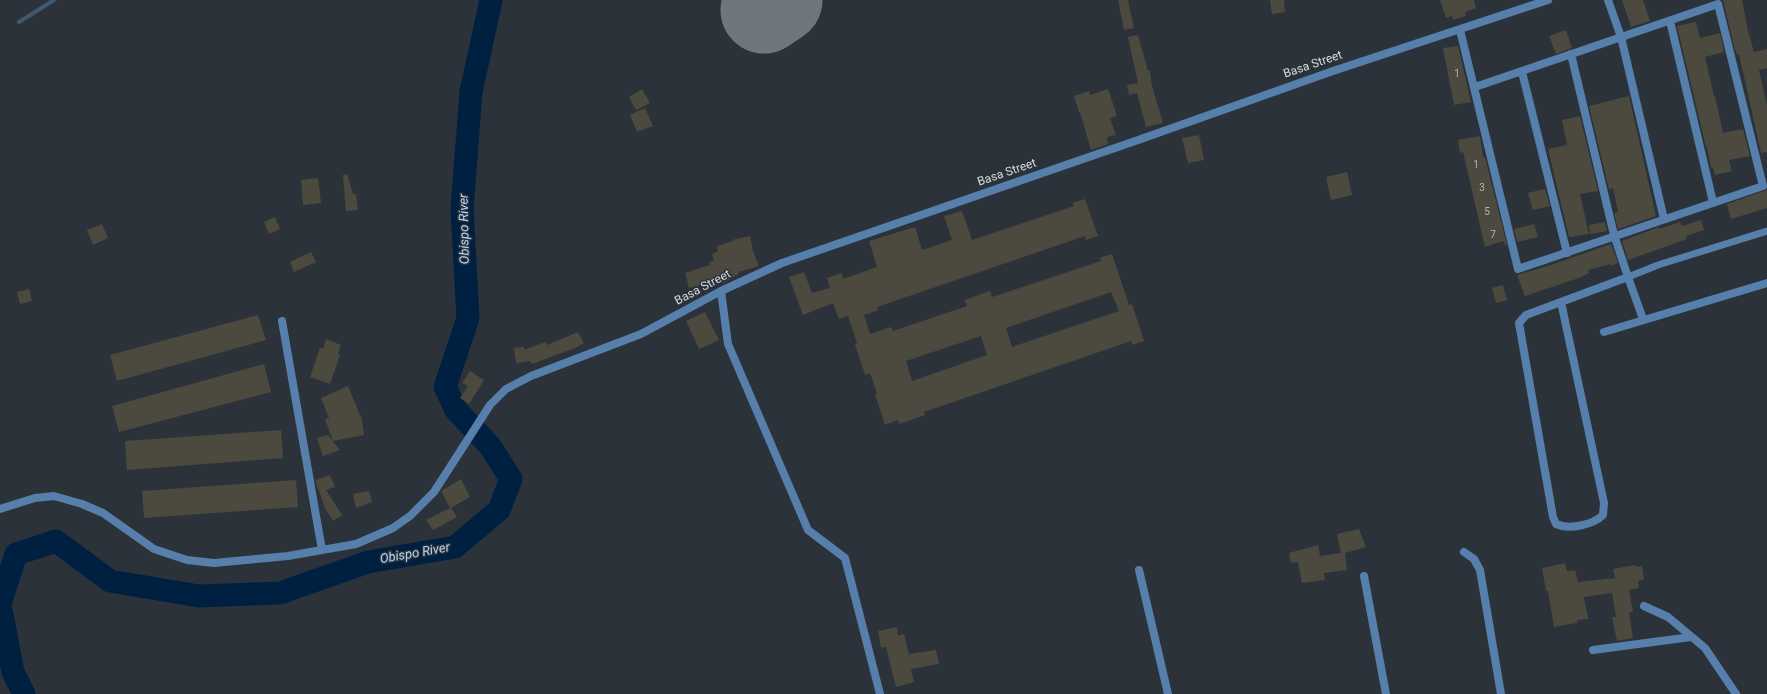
<!DOCTYPE html>
<html>
<head>
<meta charset="utf-8">
<style>
	body { margin:0 }
	canvas { display:block; background:#2b323a }
</style>
</head>
<body>
<canvas width="1767" height="694"></canvas>
<script>
const c = document.querySelector('canvas').getContext('2d');
c.lineJoin = 'round';
function fillPath(path, color) { c.fillStyle = color; c.fill(path, 'evenodd'); }
function stroke(path, color, width, dash) { c.strokeStyle = color; c.lineWidth = width; c.lineCap = dash ? 'butt' : 'round'; c.setLineDash(dash || []); c.stroke(path); }
function label(font, color, halo, rows, align = 'center') {
  c.font = font + ' Roboto,sans-serif'; c.lineWidth = 3; c.setLineDash([]); c.textBaseline = 'middle'; c.strokeStyle = halo; c.fillStyle = color; for (const [text, x, y, turn = 0] of rows) {
    c.save(); c.translate(x, y); c.rotate((+turn || 0) * Math.PI / 180); c.textAlign = isNaN(turn) ? turn : align; if (halo) c.strokeText(text, 0, 0); c.fillText(text, 0, 0); c.restore();
  }
}
fillPath(new Path2D(`
	M721,0H821L754,48L720,1Z`), '#313c49');
stroke(new Path2D(`
	M19,22L54,0`), '#405870', 4);
stroke(new Path2D(`
	M24,694L13,672L0,604L16,554L56,541L110,581L199,596L280,593L368,562L455,547L499,510L511,479L490,446L456,410L445,387L468,318L462,209L471,92L491,0`), '#002041', 23);
stroke(new Path2D(`
	M764,10L779,0`), '#70767e', 87);
fillPath(new Path2D(`
	M1118,0H1128L1134,28L1124,30Z
	M1270,0H1284L1285,12L1272,14Z
	M1440,0H1474L1476,8L1465,12L1466,16L1453,20L1452,16L1446,18Z
	M1622,0H1643L1650,21L1631,27Z
	M1723,0H1742L1748,31L1754,52L1767,49V68L1759,70L1767,105V152L1761,153L1739,54L1737,55L1736,50H1735Z
	M1696,22L1700,38L1720,33L1724,52L1705,57L1714,96H1715L1723,133L1743,129L1750,156L1729,160L1732,171L1715,175L1713,168H1711L1707,147H1706L1677,26Z
	M1566,30L1572,48L1556,54L1549,36Z
	M1138,35L1148,71H1150L1152,86L1163,123L1146,127L1137,93L1129,95L1127,85L1138,83L1128,37Z
	M1458,46L1471,102L1454,105L1443,48Z
	M642,89L650,103L636,110L629,97Z
	M1108,89L1117,116L1110,118L1116,135L1107,137L1108,144L1091,150L1080,112H1079L1074,96L1089,91L1090,95Z
	M1629,96L1656,216L1618,229L1614,213L1618,212L1613,188L1609,189L1589,106Z
	M645,108L653,126L637,132L630,115Z
	M1580,116L1598,191L1580,194L1589,234L1569,237L1548,149L1567,145L1562,120Z
	M1199,135L1204,160L1188,163L1182,138Z
	M1480,136L1483,157H1485L1507,245H1505L1503,241L1485,247L1463,152L1460,153L1458,140Z
	M1347,172L1352,195L1331,200L1326,177Z
	M347,174L353,194H356L358,210L346,211L343,175Z
	M318,178L321,203L303,205L301,180Z
	M1545,189L1550,206L1533,210L1528,193Z
	M1767,190V208L1731,219L1727,204Z
	M1085,199L1098,236L1086,240L1085,236L877,307L878,310L864,315L870,334L891,327L893,331L967,306L965,300L990,291L992,297L1101,261L1100,258L1112,254L1129,305L1132,304L1144,341L1133,345L1131,341L924,412L925,415L899,424L898,420L885,425L875,394L877,393L870,373L865,375L855,344L857,343L848,316L839,319L833,303L803,315L789,277L804,272L812,293L830,288L827,278L842,273L843,279L877,267L869,241L915,227L922,250L952,240L944,216L962,211L972,240L1074,206L1073,203ZM1111,292L1119,311L1012,347L1006,328ZM981,336L987,355L912,381L906,361Z
	M275,217L280,229L269,234L264,222Z
	M1701,220L1704,230L1686,236L1687,239L1628,260L1622,241L1659,227V229L1680,222L1682,226Z
	M1605,222L1607,231L1590,234L1589,225Z
	M102,224L108,238L93,245L87,230Z
	M1534,224L1538,237L1517,242L1514,229Z
	M750,236L753,251L759,266L738,272L739,274L723,283L721,280L712,285L710,282L689,288L685,273L710,265L709,263L714,260L712,254L718,251L717,246L733,241L732,240Z
	M1611,244L1618,263L1610,266V264L1588,270L1589,273L1579,278L1525,296L1517,275L1551,265Z
	M311,252L316,262L294,272L290,262Z
	M1503,285L1507,300L1496,303L1492,288Z
	M29,289L32,301L20,304L17,292Z
	M705,312L719,340L699,349L686,321Z
	M258,315L266,340L117,381L110,355Z
	M578,332L584,343L575,348L532,364L530,361L516,363L514,348L524,347V350L546,342L547,345Z
	M326,339L341,345L338,354L340,355L330,384L310,377L320,348L323,349Z
	M264,364L271,392L119,432L112,406Z
	M470,371L484,380L469,404L460,398L468,386L462,383Z
	M348,386L362,420L364,435L333,441L325,419L329,418L321,398Z
	M281,430L283,458L127,470L125,441Z
	M328,435L340,450L323,456L317,438Z
	M330,475L335,487L326,490L342,515L333,521L323,505H324L315,480Z
	M461,479L470,497L451,508L457,517L433,530L426,520L450,508L441,491Z
	M296,480L298,507L144,518L142,491Z
	M369,491L372,502L356,508L353,494Z
	M1359,529L1366,547L1345,553L1347,570L1324,573L1325,580L1302,583L1298,562L1291,563L1289,553L1318,545L1320,556L1341,553L1337,534Z
	M1565,563L1567,571L1575,570L1578,582L1615,578L1613,569L1635,565L1636,567L1642,566L1644,580L1638,581L1639,588L1629,590L1633,612L1629,613L1633,638L1617,641L1612,617H1616L1612,593L1584,597L1588,619L1577,620V623L1554,627L1548,591H1546L1542,568Z
	M897,627L898,636L904,634L909,654L936,650L939,664L911,669L914,682L896,687L886,647L881,648L878,631Z`), '#4c493f');
stroke(new Path2D(`
	M1628,277L1658,265L1767,231`), '#567fab', 7);
stroke(new Path2D(`
	M1608,0L1621,37L1664,219
	M1670,21L1713,202
	M1460,30L1518,269L1763,186L1718,4L1475,87
	M1522,72L1567,253
	M1628,277L1643,319
	M721,291L728,344L808,530L845,558L880,694
	M1561,302L1604,503L1603,515C1593,525 1569,530 1556,524L1553,517L1519,323L1526,315L1628,277L1614,235L1571,54
	M282,321L322,550
	M1604,332L1767,283
	M0,509L35,498L54,496L82,504L103,513L154,549L187,560L214,563L288,556L356,544L393,528L410,516L434,492L490,405L506,389L531,376L641,334L721,291L782,263L1141,139L1333,71L1548,0
	M1464,552L1474,559L1480,570L1501,694
	M1139,570L1168,694
	M1364,576L1386,694
	M1644,606L1668,617L1705,648L1736,694
	M1593,650L1691,637`), '#567fab', 8);
label('10px', '#b3b6b7', null, [
	["1",1457,74],
	["1",1476,165],
	["3",1482,188],
	["5",1487,212],
	["7",1493,235]
]);
label('12px', '#d5dadf', '#2b323a', [
	["Basa Street",1313,65,-19],
	["Basa Street",1007,173,-19],
	["Basa Street",703,288,-28]
]);
label('italic 13px', '#b6d7fa', '#2b323a', [
	["Obispo River",465,229,-91],
	["Obispo River",415,554,-10]
]);
</script>
</body>
</html>
